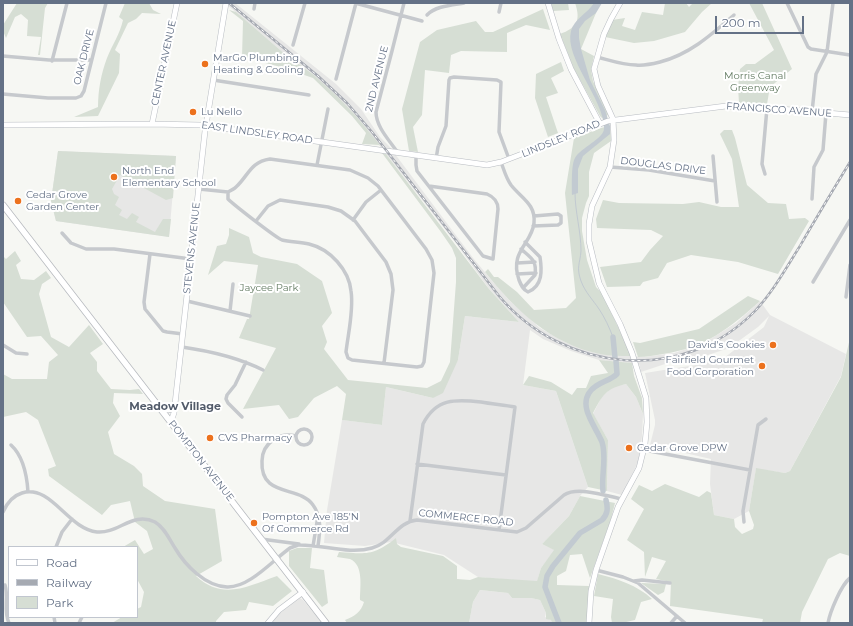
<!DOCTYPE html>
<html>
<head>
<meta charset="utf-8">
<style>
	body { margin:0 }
	#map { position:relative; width:853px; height:626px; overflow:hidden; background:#f6f7f3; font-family:Montserrat,sans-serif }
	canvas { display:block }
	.frame { position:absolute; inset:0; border:4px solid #647186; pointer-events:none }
	.legend { position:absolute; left:8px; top:546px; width:130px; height:72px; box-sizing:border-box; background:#fff; border:1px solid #c1c6cf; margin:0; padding:5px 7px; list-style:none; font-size:12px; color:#647186 }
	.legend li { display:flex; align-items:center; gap:8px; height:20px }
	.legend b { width:20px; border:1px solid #c1c6cf }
	.scale { position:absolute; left:715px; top:16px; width:89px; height:18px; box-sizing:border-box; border:2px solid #647186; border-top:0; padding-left:5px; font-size:12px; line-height:14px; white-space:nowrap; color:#647186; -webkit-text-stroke:3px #fff; paint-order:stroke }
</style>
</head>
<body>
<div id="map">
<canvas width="853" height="626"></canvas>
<div class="frame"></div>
<ul class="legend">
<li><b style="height:5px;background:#fff"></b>Road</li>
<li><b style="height:5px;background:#a6aab2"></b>Railway</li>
<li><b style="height:11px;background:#d6ded4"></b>Park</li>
</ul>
<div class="scale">200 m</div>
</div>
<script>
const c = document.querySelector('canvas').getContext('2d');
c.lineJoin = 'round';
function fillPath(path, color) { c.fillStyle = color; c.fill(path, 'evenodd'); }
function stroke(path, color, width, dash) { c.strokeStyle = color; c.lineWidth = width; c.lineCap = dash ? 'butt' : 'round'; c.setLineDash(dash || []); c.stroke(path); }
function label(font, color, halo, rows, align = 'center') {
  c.font = font + ' Montserrat,sans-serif'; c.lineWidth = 4; c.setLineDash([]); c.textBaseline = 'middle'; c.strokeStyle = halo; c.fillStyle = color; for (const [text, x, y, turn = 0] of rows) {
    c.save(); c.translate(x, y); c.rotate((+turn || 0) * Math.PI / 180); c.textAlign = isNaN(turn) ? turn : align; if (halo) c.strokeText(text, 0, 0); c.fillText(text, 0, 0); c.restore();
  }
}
fillPath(new Path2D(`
	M225,3H235L336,84L361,109L380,137L389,146L473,258L494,283L509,300L540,328L565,342L593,352L602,354L644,357L674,353L692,347L712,338L736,323L760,301L770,315L846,354L841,376L790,471L785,473L756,469L749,511L734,519L714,515L710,484L711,459L650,445L655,425V420L645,373L702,364L724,358L764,327L769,316L758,327L729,348L702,357L668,363L641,372L639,364L599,360L571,351L543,339L530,330L523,385L556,391L588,487L580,496L569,516L542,544L555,550L541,568L537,582L478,577L444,555L391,542L365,546L324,543L327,510L342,420L382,425L386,387L433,398L458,360L465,316L519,322L489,289L455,242L357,117L314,75L286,55Z
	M58,151L176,156L169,237L56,221L51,201Z
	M626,384L636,397L643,414L642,436L639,460L622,495L607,491L608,440L593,414L602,396L613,387Z
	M480,590L508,593L512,598H531L540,600L546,613L545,617L551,620L552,623H469L473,602Z
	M300,598L303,600L322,623H271L279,614Z`), '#e7e7e6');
fillPath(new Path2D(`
	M17,3H48L45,8L40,55H38L41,37L27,36L28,20L21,14L15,17L6,38L3,31V25Z
	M125,3H149L153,10L161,14L142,13L136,19L128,23L115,50L120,54L119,73L98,116L74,117L98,107C98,90 101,74 107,58C112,45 120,34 123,20L119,17Z
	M551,3H568L569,10L553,11Z
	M575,3H596V13L581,49L594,56L591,70L593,81L608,114L607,116L602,118L600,116L573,67L560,34C577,28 581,20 575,3Z
	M665,3H686L689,7L693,3H712L702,12L685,32L654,41L634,43L605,37L612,20L625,18L622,26L635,30L642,12L663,15Z
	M749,3H762L792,69L770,87L767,104L739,103L738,87L740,69L746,64H755L774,50Z
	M543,9L550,30L526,25L507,33V52L461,51L451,55L449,73L425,70L422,115L413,127L418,152L409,151L402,109L420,42L437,30L476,21L485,32H493Z
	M229,10L236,12L286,55L314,75L338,97L357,117L380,145L362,144L366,133L352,116L313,78L281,67L242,57L243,21Z
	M561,62L564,71L551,78L558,93L546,97L558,133L548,137L535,98L536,74Z
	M610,126L611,141L594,153L589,172V196L586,203L582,218V231L587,260L596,287L602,293L614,318L631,356C621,356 610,356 600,354C551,344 515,310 485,272L488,269L494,277H498L517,292L534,310L566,308L576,298L565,193L574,138L601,128Z
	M724,130H732L735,138L747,185L768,203L786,204L789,219L805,218L809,221L778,274L738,262L691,255L667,263L658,278L643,282L640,286L607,287L600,267L641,262L650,250L663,236L651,230L597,228L596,219L603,200L619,203L683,204L699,202L721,207H739L732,159L720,134Z
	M58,151L176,156L173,198L166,200L120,175L112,189L114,194L119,197L115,205L122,210L119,215L127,219L132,213L139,217L136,222L155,232L163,219H171L169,237L56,221L51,201Z
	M382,153L386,154L489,289L519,322L465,316L458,360L443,393L433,398L386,387L382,425L342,420L346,394L337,386L314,398L298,417L289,419L279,405L243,409L276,348L239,338L247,319H249L258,265L224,261L208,275L217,246L226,244L229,235V228L249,237L253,253L261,257L297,264L322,281L332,313L322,326L327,342L324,349L348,380L427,388L441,381L450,362L456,282V258L452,248L441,232Z
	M15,251L21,261L16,265L21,279L34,280L46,271L51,278L42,284L39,294L51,337L69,347L89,325L103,344L90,353L97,362V371L111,389L130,390L139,389L143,394L114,393L113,403L120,416L108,432L114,454L134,466L142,474L143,486L165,501L215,509L222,561L196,576C223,601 248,586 277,576L292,591L273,606L249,602L246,610L224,612L216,621V623H112L122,617H137V609L141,607L144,592L137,579V547H123L135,540L144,554L153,549L147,531L135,522L130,501L111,505L102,515L49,476L48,469L56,466L38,420L26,412L3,417V374L12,379H47L49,362L58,355L41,336L27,337L3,302V256L6,259Z
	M748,296L760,301C730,328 705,348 663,354C655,355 647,357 638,357L633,342L640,343L699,329Z
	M850,338V556L840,553L828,559L802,612L800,623H762L763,619L670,606L671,582L656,579L666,561L652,557L645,577L644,552L627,540L644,509L631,499L639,485L652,491L665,484L699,497L707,491L711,493L714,515L734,519L735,527L742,534L753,529L754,525L749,511L756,468L785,473L790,471L841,377Z
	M599,360L632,363L634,376L642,398L643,414L636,397L626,384C605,389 603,395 593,413L608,440L607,491L588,487L556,391L523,385L529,376L551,382L572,395L577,388H586L591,376L608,373Z
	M580,496L615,503L611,519L590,578L582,554L570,555L566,571L557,576V585L589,586L587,623H552L551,620L546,619V613L540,600L531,598H512L508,593L480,590L473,602L469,623H347L345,620C355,616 361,612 364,602L360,600C360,587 364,565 350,559C346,558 341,558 337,557L339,552C367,554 373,556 396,538L397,544L401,547L443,556L457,566V579L470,580L478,577L537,581L541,568L554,550L542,544L569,516Z
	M297,548H312L310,568L324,570L328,603L322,607L289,566V551Z
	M598,574C618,579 637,585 652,599L641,602L635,620L622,623H612L611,617L613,599L594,596Z
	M641,583L666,584L664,592L658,595Z`), '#d6ded4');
fillPath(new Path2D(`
	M594,3H602L596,13L585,21L579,29V38L581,49L590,80L605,110L610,126V134L583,156L578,169V193L572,195C572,186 571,165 575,158C580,148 605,138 604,128C604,99 564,58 571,31C574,19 588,13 594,3Z`), '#c2cad1');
stroke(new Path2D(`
	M575,193C575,212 581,231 581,251C580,264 576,267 581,281C585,292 593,300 599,309C605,318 609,327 613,337`), '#c2cad1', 1);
stroke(new Path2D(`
	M613,337L615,358
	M603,491C601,475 607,458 602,442C596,427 579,408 589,393C596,382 609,382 617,374L616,361
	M559,623L545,587L547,576L553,566L580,533L602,520C608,514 608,508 606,500`), '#c2cad1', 5.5);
const secondary = new Path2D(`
	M548,3L559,39L571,69L600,124
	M152,124L177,3
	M3,125L152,124L200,125L487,165L501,162L608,121L726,106L757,107L850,115
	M161,409L169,410L175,406
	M171,421L174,413L205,131L226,3
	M268,623L279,610L303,592
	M589,623L591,591L596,570L618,507L639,468L645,444L647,422L646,398L632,353L620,324L599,283L589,241V224L592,206L610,167L614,140L613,119L598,86L594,69L604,34L611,19L620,3`);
const primary = new Path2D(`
	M3,205L326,623`);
stroke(secondary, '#b8bcc2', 6);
stroke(primary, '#b7babf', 7);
stroke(new Path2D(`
	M355,3L422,21
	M787,3L808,47L811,49L850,55
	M254,9L255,3
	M499,12L501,3
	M427,15C435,6 452,5 464,3
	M293,45L305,3
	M3,56L49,60H91
	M597,57C609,60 623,65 636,65C644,66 652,64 660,62C690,54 711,35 734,15
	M52,61L67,3
	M336,79L356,3
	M213,80L309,95
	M3,94L48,98H76L81,96L84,91L106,3
	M812,112L816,74L827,52L833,3
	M398,153C390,141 376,127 376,112L392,51L404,3
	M416,156V165L417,171L483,256L493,259L498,209C498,201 494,197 487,194L429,186
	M713,156L717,202
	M270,159L350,170L368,178L378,186L426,249L432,260L434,273L424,362L422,366L417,367L352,360L348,358L346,352C348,334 354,310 351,291C349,270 330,249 309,244C300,242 290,242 282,240C275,237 234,205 228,199V192C230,191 234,189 236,187C249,175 250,162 270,159Z
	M436,159L438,147L446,126L449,80L450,78L454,77L497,80L501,82L499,132L509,159
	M501,162C504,170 506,178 511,185C521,198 536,204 534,223C532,244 509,251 519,280C521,285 523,290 528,292C543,286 542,270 540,257L525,242
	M317,165L328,109
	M610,167L649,170L715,181
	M765,174L762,164L767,108
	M199,189L228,192
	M812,199L814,167L823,150L826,113
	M353,220L366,202L381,190
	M256,221L268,206L280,200L328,207L341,211L355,221L386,262L391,274L393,290L384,363
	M533,226L558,225L561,223V216L558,214L534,216
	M62,233L71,243L86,249H114L191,259
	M521,249C531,258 537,260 535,275L523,288
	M150,254L144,302L145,309L163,331L167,332L183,334
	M517,263L535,262
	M517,274L536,273
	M813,282L850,220
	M846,297L850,265
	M187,301L250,316
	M230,311L233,284
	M3,345L16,353L27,354
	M182,347C210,351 237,357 263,370
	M242,417L228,403L226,399L227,395L235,385L246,362
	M296 437a8 8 0 1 1 16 0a8 8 0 1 1-16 0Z
	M296,436C288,434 280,435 273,440C266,445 262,453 262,461C260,498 299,485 313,505C322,517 320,532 318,546
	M11,445C23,456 27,476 28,492
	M644,450L750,470
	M417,464L506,475
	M3,512C7,503 12,496 22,493C51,484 68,529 97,532C118,534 133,511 155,522C165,528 169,539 175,548C185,565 205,586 227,587C249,588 273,560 290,548L298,545C321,544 349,555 372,548C391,543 397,522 417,520L517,532L526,528L564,495C578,486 607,496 622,499
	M410,521L423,424C436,398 456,399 481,402C492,404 504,405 515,407L499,530
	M744,522L743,511L758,425L766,419
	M261,539L299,544
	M313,546L318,516
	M56,547L62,532L72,519
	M596,570L623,577L638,583L685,623
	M634,581L642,580L670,583
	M5,585C9,598 3,610 9,623
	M54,617L55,623
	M79,623L82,617
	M671,623L677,616
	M828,623C830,612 841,585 850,578`), '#c6c9cd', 3.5);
stroke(secondary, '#fff', 5);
stroke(primary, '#fff', 5.5);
const rail = new Path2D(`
	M229,3L318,76L347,103L372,132L499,296C564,373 683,385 755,311C773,292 786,268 800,246C816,218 833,190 850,162`);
stroke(rail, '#a6aab2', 2.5);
stroke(rail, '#fff', 1, [3]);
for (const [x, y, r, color] of [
	[205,64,4,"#ec711d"],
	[193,112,4,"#ec711d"],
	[114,177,4,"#ec711d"],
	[18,201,4,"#ec711d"],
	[773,345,4,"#ec711d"],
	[762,366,4,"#ec711d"],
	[210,438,4,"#ec711d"],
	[629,448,4,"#ec711d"],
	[254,523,4,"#ec711d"]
]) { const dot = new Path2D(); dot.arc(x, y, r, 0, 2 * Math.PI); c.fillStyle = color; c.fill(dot); stroke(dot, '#fff', 1.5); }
label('10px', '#647186', '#fff', [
	["OAK DRIVE",84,57,-76],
	["CENTER AVENUE",164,63,-78],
	["2ND AVENUE",377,79,-76],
	["FRANCISCO AVENUE",779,110,4],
	["EAST LINDSLEY ROAD",257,133,8],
	["LINDSLEY ROAD",561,139,-22],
	["DOUGLAS DRIVE",663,166,7],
	["STEVENS AVENUE",192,248,-84],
	["POMPTON AVENUE",201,461,52],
	["COMMERCE ROAD",466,518,6]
]);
label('10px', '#647186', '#fff', [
	["MarGo Plumbing",213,58],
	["Heating & Cooling",213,70],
	["Lu Nello",201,112],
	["North End",122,171],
	["Elementary School",122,183],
	["Cedar Grove",26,195],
	["Garden Center",26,207],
	["David's Cookies",765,345,"right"],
	["Fairfield Gourmet",754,360,"right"],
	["Food Corporation",754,372,"right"],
	["CVS Pharmacy",218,438],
	["Cedar Grove DPW",637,448],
	["Pompton Ave 185'N",262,517],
	["Of Commerce Rd",262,529]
], 'left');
label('10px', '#647c63', '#fff', [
	["Morris Canal",755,76],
	["Greenway",755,88],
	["Jaycee Park",269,288]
]);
label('bold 11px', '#525b6a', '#fff', [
	["Meadow Village",175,407]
]);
</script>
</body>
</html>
